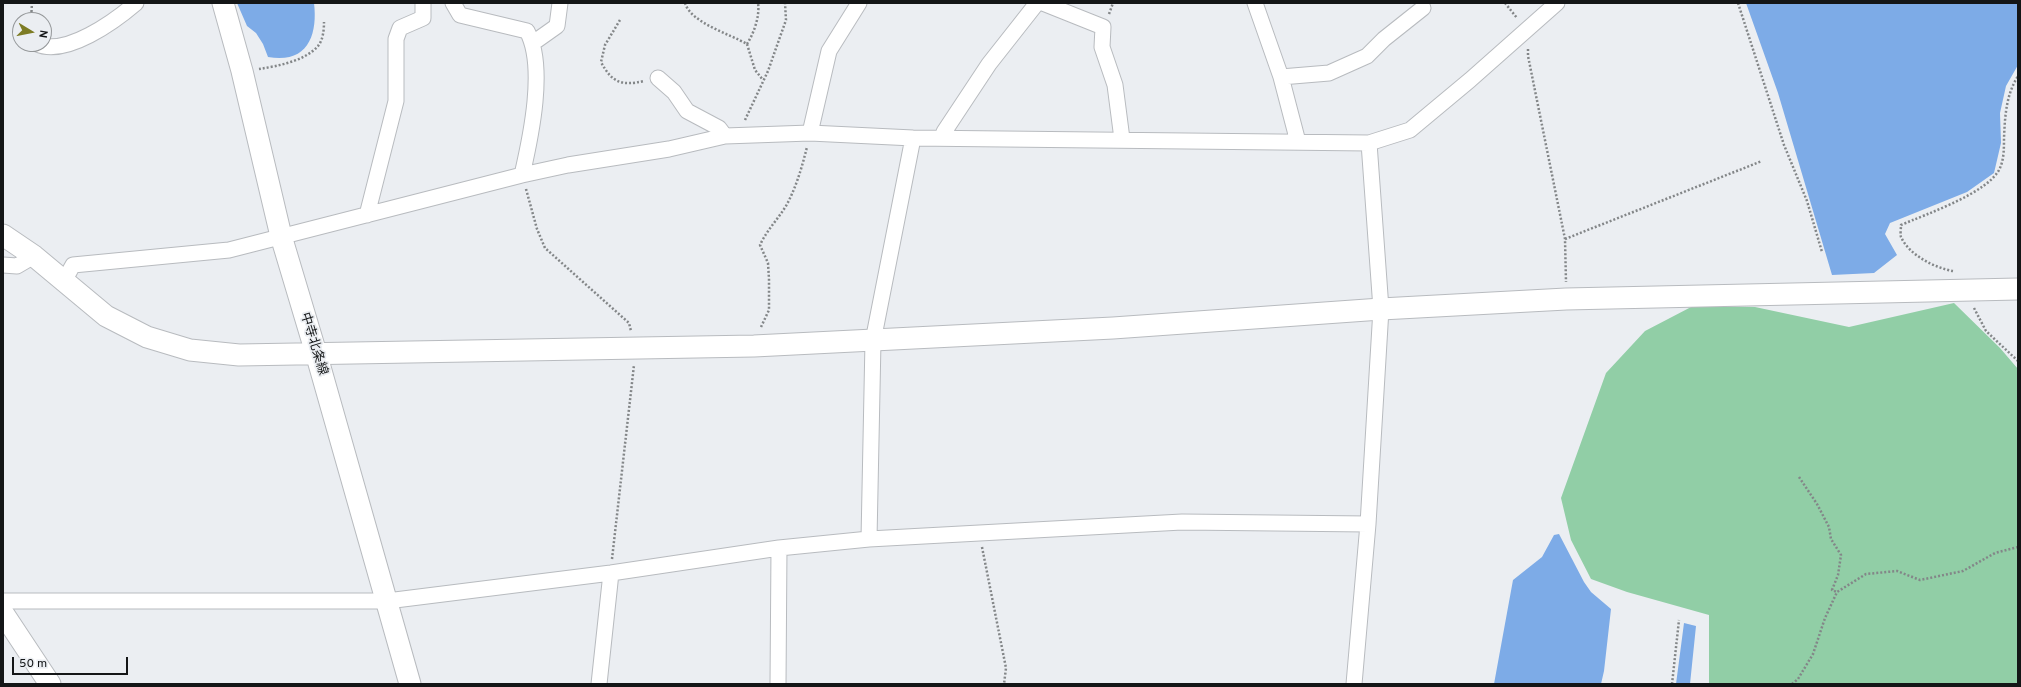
<!DOCTYPE html>
<html>
<head>
<meta charset="utf-8">
<style>
	body { margin:0 }
	#map { position:relative; width:2021px; height:687px; overflow:hidden; background:#ebeef2; font-family:Overpass,sans-serif }
	canvas { display:block }
	.frame { position:absolute; inset:0; border:4px solid #141617; pointer-events:none }
	.north { position:absolute; left:12px; top:12px; width:40px; height:40px; box-sizing:border-box; background:#ebeef2; border:1px solid #95989a; border-radius:50%; rotate:100deg; font-size:11px; font-weight:700; line-height:16px; text-align:center; color:#141617 }
	.north::after { content:''; display:block; margin:auto; width:14px; height:18px; background:#7d7c24; clip-path:polygon(50% 0,100% 100%,50% 72%,0 100%) }
	.scale { position:absolute; left:12px; top:657px; width:116px; height:18px; box-sizing:border-box; border:2px solid #141617; border-top:0; padding-left:5px; font-size:12px; line-height:14px; white-space:nowrap; color:#141617; -webkit-text-stroke:3px #ebeef2; paint-order:stroke }
</style>
</head>
<body>
<div id="map">
<canvas width="2021" height="687"></canvas>
<div class="frame"></div>
<div class="north">N</div>
<div class="scale">50 m</div>
</div>
<script>
const c = document.querySelector('canvas').getContext('2d');
c.lineJoin = 'round';
function fillPath(path, color) { c.fillStyle = color; c.fill(path, 'evenodd'); }
function stroke(path, color, width, dash) { c.strokeStyle = color; c.lineWidth = width; c.lineCap = dash ? 'butt' : 'round'; c.setLineDash(dash || []); c.stroke(path); }
function label(font, color, halo, rows, align = 'center') {
  c.font = font + ' Overpass,"Noto Sans JP",sans-serif'; c.lineWidth = 3.5; c.setLineDash([]); c.textBaseline = 'middle'; c.strokeStyle = halo; c.fillStyle = color; for (const [text, x, y, turn = 0] of rows) {
    c.save(); c.translate(x, y); c.rotate((+turn || 0) * Math.PI / 180); c.textAlign = isNaN(turn) ? turn : align; if (halo) c.strokeText(text, 0, 0); c.fillText(text, 0, 0); c.restore();
  }
}
fillPath(new Path2D(`
	M1954,303L2000,348L2018,369V684H1709V615L1627,592L1591,579L1571,540L1561,498L1606,373L1645,331L1693,306L1755,307L1849,327Z`), '#91cea6');
fillPath(new Path2D(`
	M237,3H314C318,36 307,64 268,57L263,44L256,33L247,26Z
	M1746,3H2018V65L2006,86L2000,113L2001,143L1994,173L1967,192L1890,223L1885,234L1897,255L1874,273L1832,275L1778,93Z
	M1559,534L1584,582L1591,592L1611,609L1604,671L1601,684H1494L1513,580L1542,557L1554,535Z
	M1684,623L1696,626L1690,684H1676Z`), '#7dabe7');
const street = new Path2D(`
	M453,3L460,15L527,31C546,66 531,136 522,175
	M1043,3L1103,27L1102,47L1115,85L1122,139
	M1255,3L1281,77L1298,142
	M533,43L557,26L560,3
	M37,44C66,57 115,21 136,3
	M1281,77L1329,73L1367,56L1384,39L1423,8
	M658,78L674,92L687,111L719,128L725,136
	M810,133L829,51L859,3
	M945,138L944,132L989,64L1037,3
	M367,215L396,101V39L400,28L423,18V3
	M3,265L17,266L34,256
	M64,281L73,265L229,250L522,175L568,165L669,149L725,136L810,133L913,138L1369,143L1410,130L1470,80L1557,3
	M869,539L873,341L913,138
	M3,601H387L611,573L779,548L869,539L1182,522L1368,524
	M599,684L611,573
	M778,684L779,548
	M1354,684L1368,524L1381,309L1369,143`);
const secondary = new Path2D(`
	M223,3L242,71L281,236L316,353L410,684
	M3,235L34,256L106,316L147,337L190,350L239,355L754,346L1113,328L1381,309L1566,299L2018,289
	M3,613L50,684`);
stroke(street, '#b8bbbf', 17);
stroke(secondary, '#b8bbbf', 23);
stroke(new Path2D(`
	M685,3C691,23 730,34 747,44L755,70L763,80
	M1505,3L1517,18
	M1738,3L1784,145L1807,201L1822,252
	M1109,14L1113,3
	M31,20L32,3
	M620,20L605,45L601,62C612,83 622,86 644,81
	M747,44C754,33 760,16 758,3
	M1528,49V56L1565,239L1566,282
	M259,69C278,66 305,61 318,46C323,40 324,30 324,22
	M745,120L768,71L786,20L785,3
	M526,189L537,229L545,248L629,323L631,331
	M1565,239L1762,161
	M1953,271C1935,268 1909,255 1901,237C1900,234 1901,229 1901,225C1926,214 1989,193 2000,168C2004,159 2004,148 2004,138C2005,116 2006,95 2018,76
	M1974,308L1986,331L2018,361
	M761,327L769,310V279L768,263L760,245C767,230 778,219 786,206C796,188 802,167 807,147
	M1799,477L1817,504L1829,527L1831,539L1841,555L1838,575L1832,590L1837,592
	M982,547L1006,668L1004,684
	M612,559L634,365
	M1672,684L1679,620
	M1792,684L1798,679L1813,654L1825,618L1837,592L1866,574L1897,571L1920,580L1963,571L1995,553L2018,547`), '#838688', 2.5, [2, 2]);
stroke(street, '#fff', 15);
stroke(secondary, '#fff', 21);
label('13px', '#141617', '#ebeef2', [
	["中寺北条線",313,344,73]
]);
</script>
</body>
</html>
